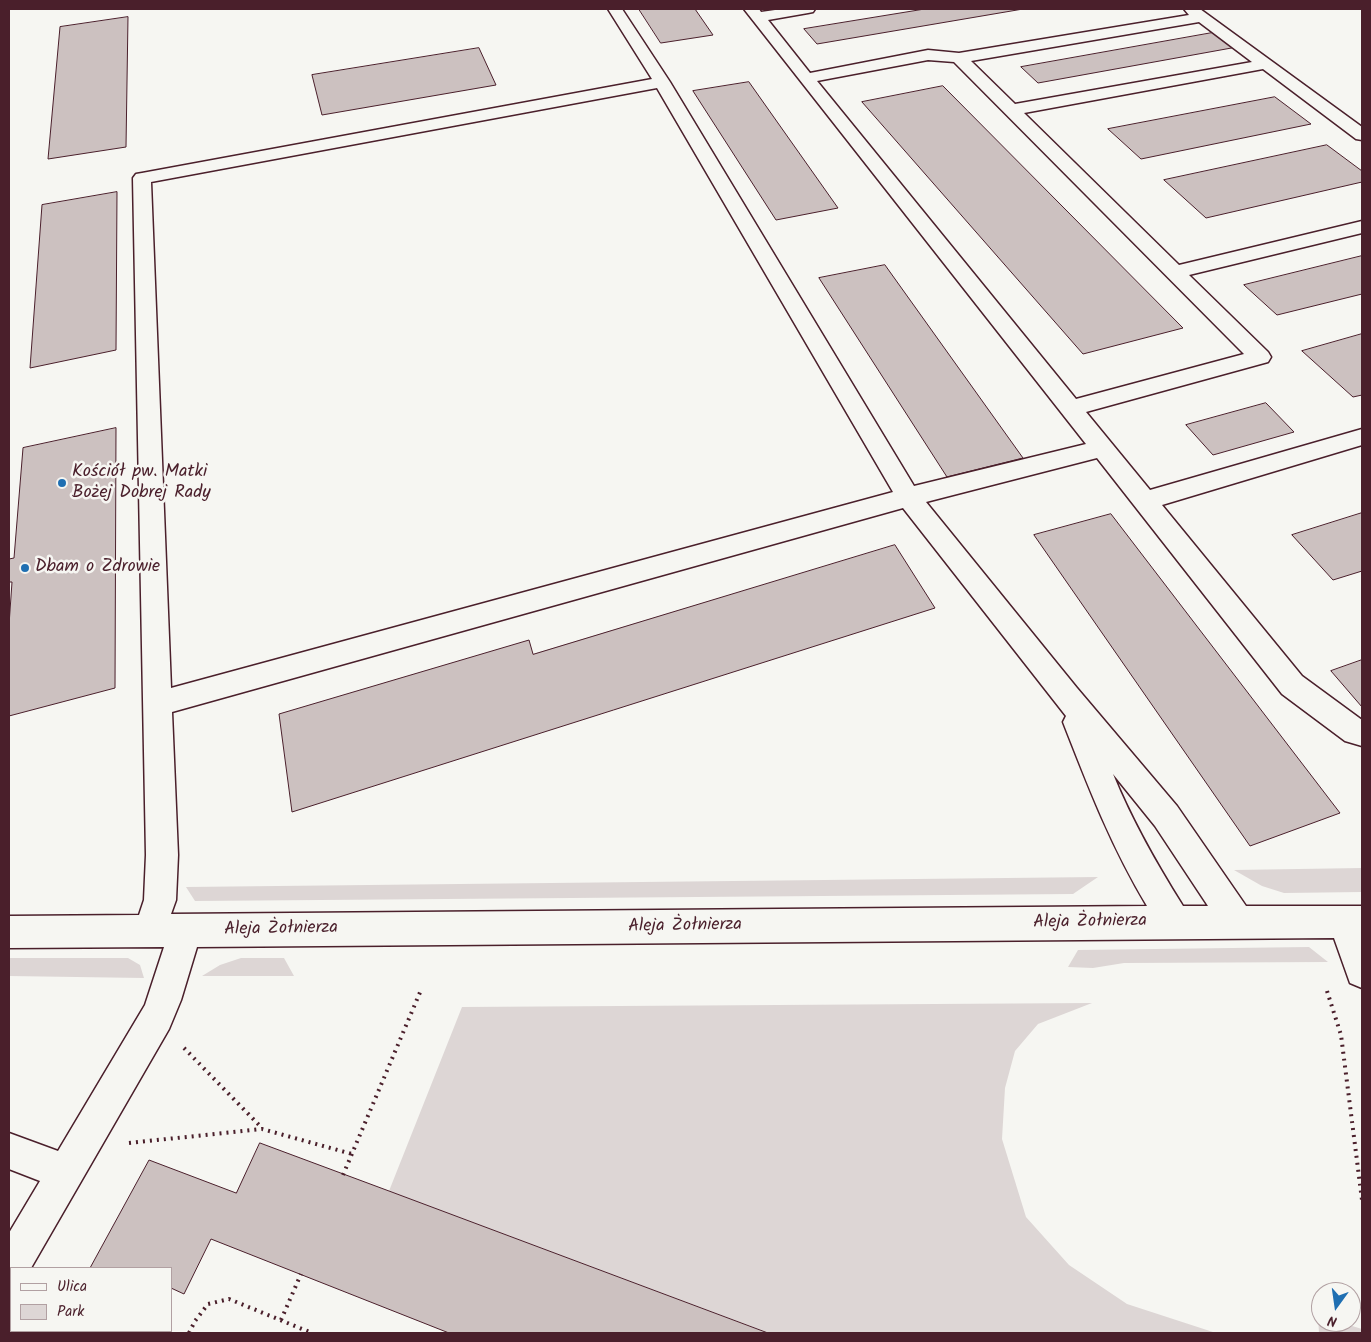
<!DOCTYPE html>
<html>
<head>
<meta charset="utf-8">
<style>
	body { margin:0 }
	#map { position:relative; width:1371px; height:1342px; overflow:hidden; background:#f6f6f2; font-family:Kalam,sans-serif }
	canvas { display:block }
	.frame { position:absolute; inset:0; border:10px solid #4a1f2b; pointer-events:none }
	.legend { position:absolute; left:10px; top:1267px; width:162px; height:65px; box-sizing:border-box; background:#f6f6f2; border:1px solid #b1a0a2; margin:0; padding:6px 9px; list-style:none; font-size:15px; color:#4a1f2b }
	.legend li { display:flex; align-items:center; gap:10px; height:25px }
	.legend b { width:25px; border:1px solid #b1a0a2 }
	.north { position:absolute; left:1311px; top:1282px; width:50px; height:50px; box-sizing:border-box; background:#f6f6f2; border:1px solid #b1a0a2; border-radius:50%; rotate:194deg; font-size:14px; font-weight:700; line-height:20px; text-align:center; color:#4a1f2b }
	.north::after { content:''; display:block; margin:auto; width:18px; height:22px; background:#1f6fb2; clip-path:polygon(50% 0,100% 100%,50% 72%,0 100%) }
</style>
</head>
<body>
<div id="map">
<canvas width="1371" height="1342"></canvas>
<div class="frame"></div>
<ul class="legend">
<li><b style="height:6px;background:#f6f6f2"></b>Ulica</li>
<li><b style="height:14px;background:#ddd6d5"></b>Park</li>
</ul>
<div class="north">N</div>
</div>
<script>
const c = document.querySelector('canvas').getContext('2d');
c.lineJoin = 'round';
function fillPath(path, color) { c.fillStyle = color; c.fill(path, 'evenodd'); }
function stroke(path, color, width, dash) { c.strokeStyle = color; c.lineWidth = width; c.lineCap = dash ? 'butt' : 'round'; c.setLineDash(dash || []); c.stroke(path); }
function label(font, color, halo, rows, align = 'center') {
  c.font = font + ' Kalam,sans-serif'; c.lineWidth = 5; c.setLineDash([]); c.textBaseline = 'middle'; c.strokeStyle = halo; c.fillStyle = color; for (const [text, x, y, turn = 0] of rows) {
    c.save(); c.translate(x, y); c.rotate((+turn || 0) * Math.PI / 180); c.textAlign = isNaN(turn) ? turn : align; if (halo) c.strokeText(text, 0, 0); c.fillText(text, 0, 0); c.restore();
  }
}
fillPath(new Path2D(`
	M1362,868V892L1284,893L1262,886L1234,870Z
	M1098,877L1073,894L195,901L186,887Z
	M1309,947L1328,962L1124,963L1093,968L1068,967L1078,950Z
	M9,958H128L140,965L144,978L9,976Z
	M241,958H284L294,976H202L220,965Z
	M1092,1003L1038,1024L1015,1051L1005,1088L1002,1139L1026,1217L1069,1265L1127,1304L1216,1333H769L389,1191L462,1007Z
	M1318,1316L1321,1317V1322H1339L1362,1329V1333H1319Z`), '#ddd6d5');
const building = new Path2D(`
	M639,9H695L713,35L661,43Z
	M925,9H1023L817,44L804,29Z
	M128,17L126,147L48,159L60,27Z
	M1217,32L1237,47L1038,83L1021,67Z
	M479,48L496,85L322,115L312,75Z
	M749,82L838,208L776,220L693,91Z
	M943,86L1183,328L1083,354L862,102Z
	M1275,97L1311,124L1141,159L1108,129Z
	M1327,145L1362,171V182L1206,218L1164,180Z
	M117,192L116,350L30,368L42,205Z
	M1362,256V294L1277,315L1244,285Z
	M885,265L1023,458L947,477L819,278Z
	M1362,334V395L1353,397L1302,351Z
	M1266,403L1294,432L1213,455L1186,425Z
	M116,428L115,688L9,716V625L12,582H9V559L14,558L23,448Z
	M1362,513V571L1333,580L1292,535Z
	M1111,514L1340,813L1250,846L1034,535Z
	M895,545L935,608L292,812L279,714L529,640L533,654Z
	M1362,660V707L1331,671Z
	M260,1143L389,1191L768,1333H449L211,1239L184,1294L171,1288V1268H90L149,1160L236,1193Z
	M57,1331H150L149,1333H55Z`);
fillPath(building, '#ccc1c0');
stroke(building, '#4a1f2b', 1);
const minor = new Path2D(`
	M608,9H622L670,82L914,486L1086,444L744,9H759L761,12L782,9H815L813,12L808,13L768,20L810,73L928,50L959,53L1189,15L1184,9H1200L1362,127V140L1356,139L1263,69L1024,113L1179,265L1362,221V233L1189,275L1268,352L1271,357L1268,362L1086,412L1150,490L1362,429V445L1162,505L1302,676L1362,720V746L1345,741L1282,694L1097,458L926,502L1077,688L1177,806L1246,906H1362V988L1350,983L1334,938L197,947L181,1000L169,1029L31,1268H11V1288H9V1233L40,1181L9,1169V1133L58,1151L145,1005L164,947L9,948V916L139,915L144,900L146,855L133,178L136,174L142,173L652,79ZM1199,22L1252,62L1015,104L971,61ZM928,60L954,62L1244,354L1076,399L817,81ZM657,88L893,492L171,688L151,182ZM903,508L1066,716L1063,722C1088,786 1111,846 1147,906L171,914L176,900L178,855L172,712ZM1113,774L1155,826L1208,906H1183C1156,863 1132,821 1113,774Z`);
stroke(minor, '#4a1f2b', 3);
stroke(new Path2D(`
	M1327,991L1341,1035L1362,1200
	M184,1048L262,1128
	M129,1143L262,1129L352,1154
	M343,1175L421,990
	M9,1319L11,1315
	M281,1320L301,1274
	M189,1333L195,1321L208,1304L229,1299L312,1333`), '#4a1f2b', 4, [2, 5]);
fillPath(minor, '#f6f6f2');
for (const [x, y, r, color] of [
	[62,483,5,"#1f6fb2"],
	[25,568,5,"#1f6fb2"]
]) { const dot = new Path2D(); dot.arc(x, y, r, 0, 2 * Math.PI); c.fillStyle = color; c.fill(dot); stroke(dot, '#f6f6f2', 2); }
label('18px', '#4a1f2b', '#f6f6f2', [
	["Kościół pw. Matki",72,473],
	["Bożej Dobrej Rady",72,494],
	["Dbam o Zdrowie",35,568]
], 'left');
label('18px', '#4a1f2b', '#f6f6f2', [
	["Aleja Żołnierza",1090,923,-1],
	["Aleja Żołnierza",685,927,-1],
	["Aleja Żołnierza",281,930,-1]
]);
</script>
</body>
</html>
